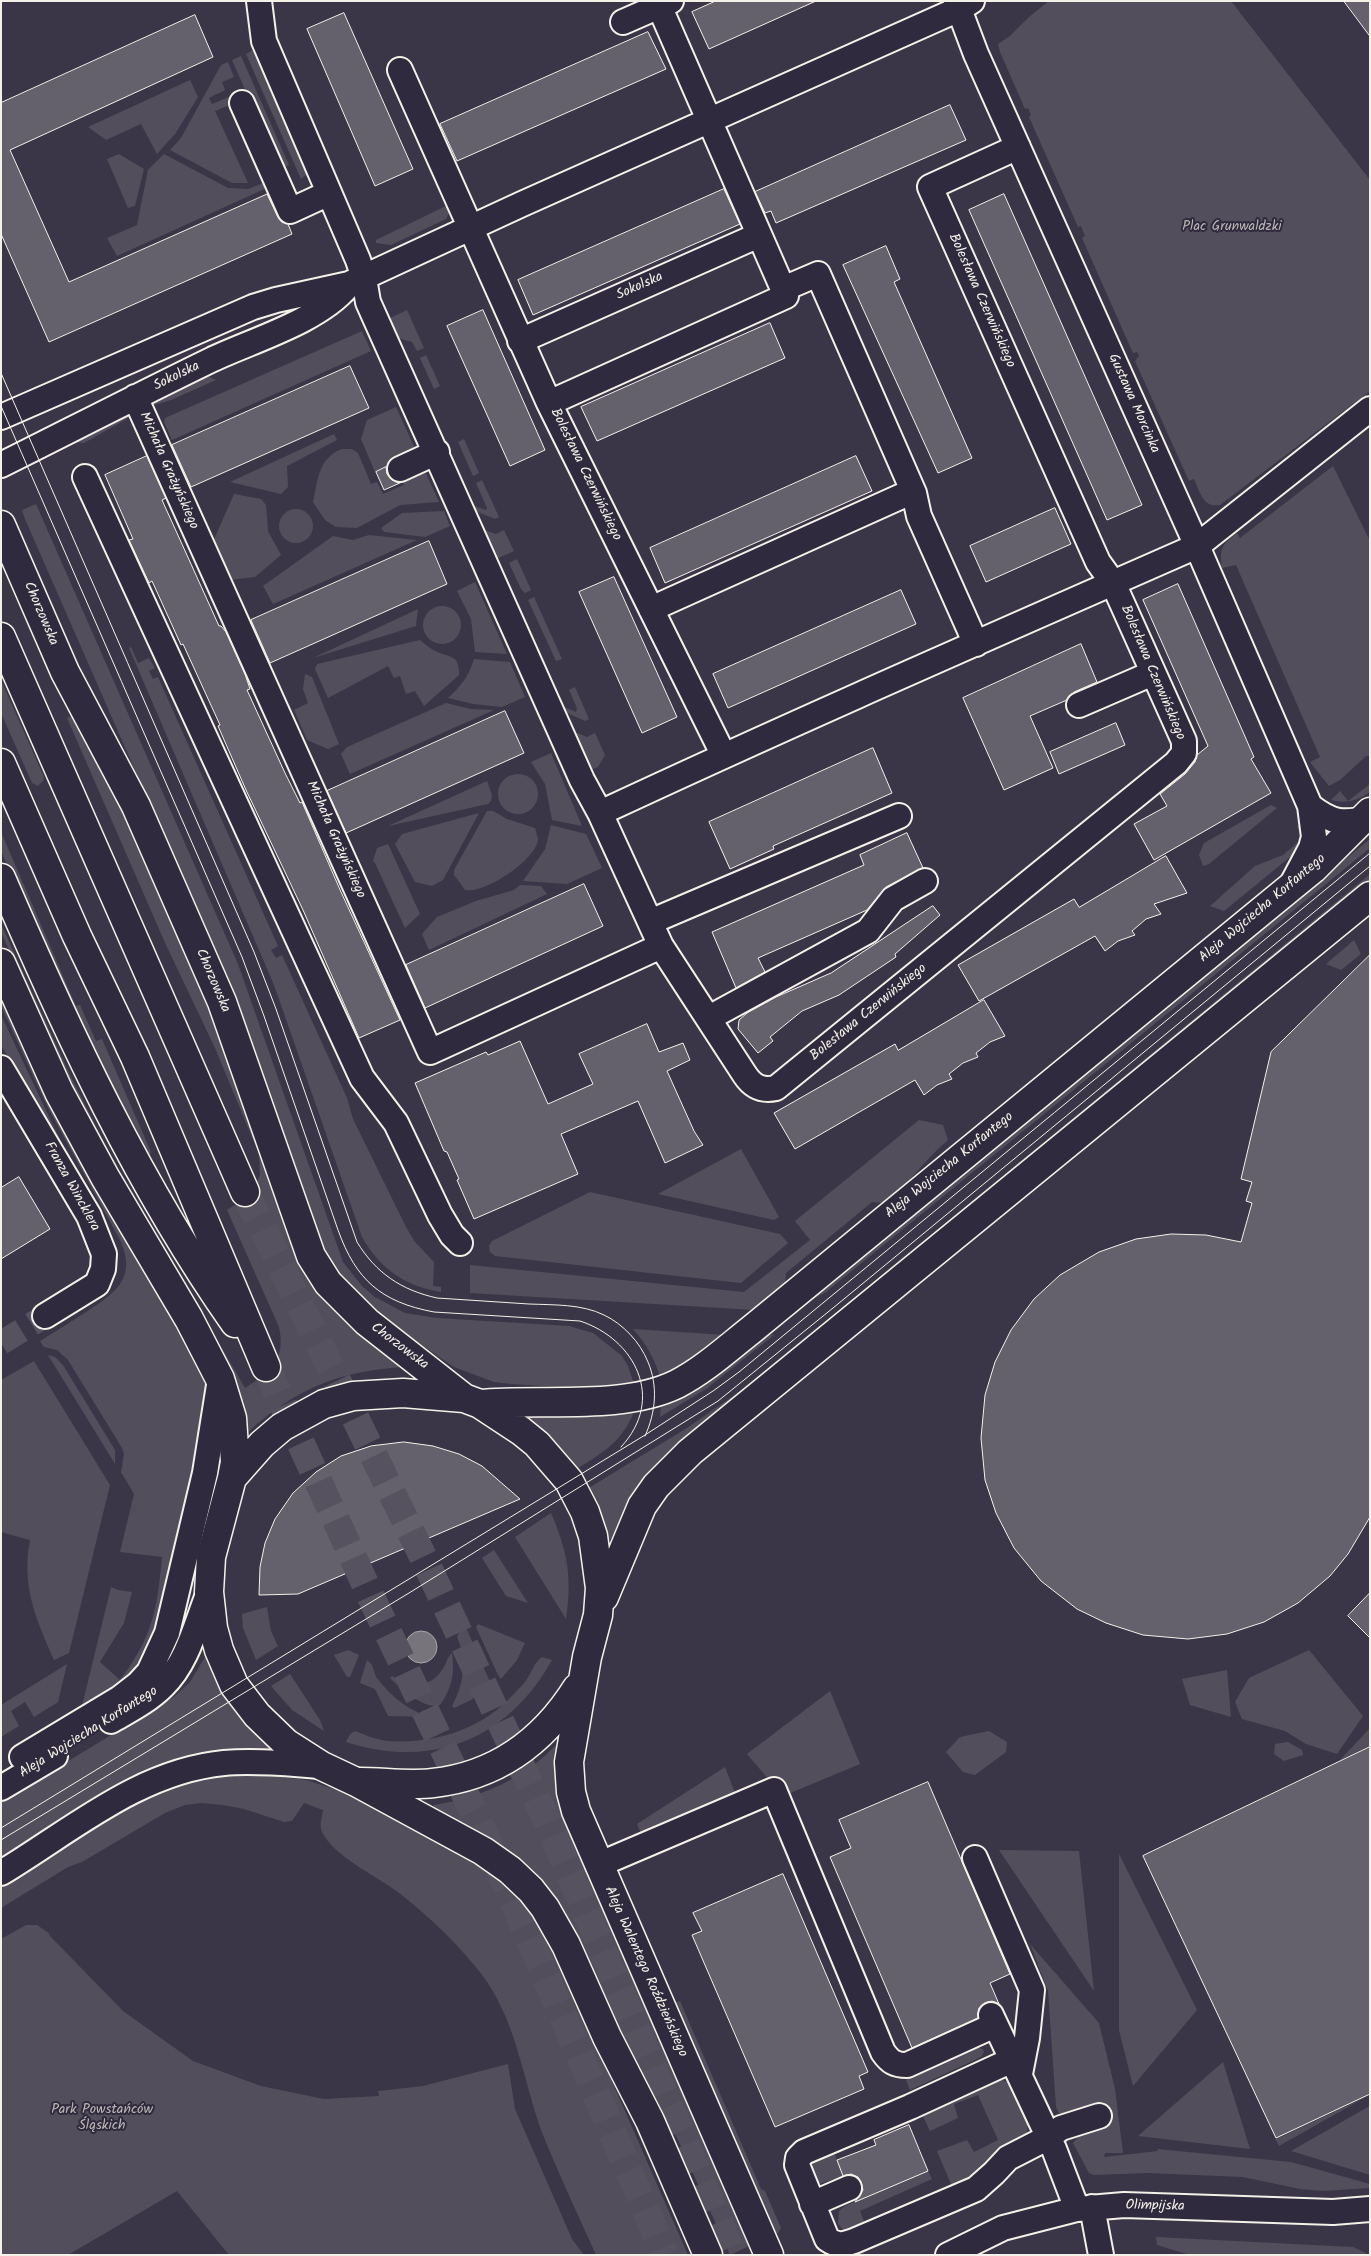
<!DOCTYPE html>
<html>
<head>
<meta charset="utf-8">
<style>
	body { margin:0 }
	#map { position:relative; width:1371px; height:2256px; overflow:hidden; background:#3b3647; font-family:Kalam,sans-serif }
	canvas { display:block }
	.frame { position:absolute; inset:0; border:2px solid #f4f1e8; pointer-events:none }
</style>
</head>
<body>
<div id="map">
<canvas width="1371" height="2256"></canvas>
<div class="frame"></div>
</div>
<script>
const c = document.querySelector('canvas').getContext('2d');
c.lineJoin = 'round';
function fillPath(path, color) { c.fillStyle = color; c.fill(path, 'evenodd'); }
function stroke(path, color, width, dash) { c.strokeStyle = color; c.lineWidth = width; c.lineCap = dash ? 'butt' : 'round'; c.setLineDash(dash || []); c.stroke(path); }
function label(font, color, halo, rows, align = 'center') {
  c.font = font + ' Kalam,sans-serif'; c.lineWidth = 4; c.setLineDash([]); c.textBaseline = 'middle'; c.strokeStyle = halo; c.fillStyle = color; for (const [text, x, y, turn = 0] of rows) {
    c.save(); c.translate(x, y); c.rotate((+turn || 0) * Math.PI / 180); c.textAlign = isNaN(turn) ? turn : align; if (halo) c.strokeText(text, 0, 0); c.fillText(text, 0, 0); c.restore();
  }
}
fillPath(new Path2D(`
	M1049,1H1231L1370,180V391L1220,505C1203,508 1200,492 1194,479L1189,481L1135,361L1139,356L1137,352L1133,353L1082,238L1085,236L1081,226L1078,227L1029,117L1031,115L1028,108L1025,109L1000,52L998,44L1010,36L1029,17Z
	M253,50L307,168L306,175L301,179L246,54Z
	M241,56L289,165L280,169L232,60Z
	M228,62L234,77L222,82L225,90L209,98L212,104L236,94L239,101L215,111L248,183H232L170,150L181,138L221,65Z
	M190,80L198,97L175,134L157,154L141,124L106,140L88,127Z
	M119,154L144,169L135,206L128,208L107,159Z
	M164,154L228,188L248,189L269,181L271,186L117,256L107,238L137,225L148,170Z
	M452,203L451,209L446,219L391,245L376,243V240Z
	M407,310L424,348L417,351L412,342L394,337L386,320Z
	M362,331L371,351L172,440L164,422L165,418Z
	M426,355L440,386L434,389L420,358Z
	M205,375L216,380L171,400L151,406L152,402Z
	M396,407L417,453L375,472L361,439L367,420Z
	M128,414L132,416L84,443L73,442Z
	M334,434L337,440L287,466L288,487L281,494L230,482Z
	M464,439L479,473L473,476L458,442Z
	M342,449H352L358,453L371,484L377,482L383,494L404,485L402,479L424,469L439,502L400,505L357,528L336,527L325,520L313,502C318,480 318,458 342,449Z
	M1333,466L1370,541V756H1366L1340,780L1329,786L1310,762L1320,757L1236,565L1222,568C1219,549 1222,544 1237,533L1240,538Z
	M482,480L499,517L495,519L468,508L469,504L486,510L487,508L476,483Z
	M234,494L261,499L266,505L268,531L281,555L255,577L228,580L212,544Z
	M36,504L238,964L343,1262L362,1286L375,1297L405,1313L437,1318L569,1326L593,1333L622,1356L628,1366L634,1384L592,1389L511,1384L494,1382L454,1367L381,1317L351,1289L337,1272L317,1237L219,962L25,519L22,510Z
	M279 526a17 17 0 1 1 34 0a17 17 0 1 1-34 0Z
	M444,511L450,526L425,537L384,532L381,528L402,513Z
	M479,528L496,534L504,530L514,551L494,560Z
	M369,535L417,540L273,604L263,586L333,536L353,540Z
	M517,559L531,590L525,593L521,589L509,563Z
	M475,582L507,654L475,652L471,619L457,591Z
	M534,597L562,659L556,661L528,600Z
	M423 625a19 19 0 1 1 38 0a19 19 0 1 1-38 0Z
	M418,609L416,626L313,658Z
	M420,640C424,643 428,647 433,650C448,658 460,653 459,675L424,706L415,691L406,694L400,676L394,678L388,666L328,698L315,669L317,664Z
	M131,647L138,663L149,658L155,668L149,671L153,679L158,677L278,946L271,950L276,958L282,955L347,1098L353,1119L406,1227L415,1242L434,1262L433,1286L441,1287V1292C405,1286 380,1269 362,1237L274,985L129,648Z
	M474,659L510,662L525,697L502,707L473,704L448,698C461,686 469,676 474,659Z
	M305,674L312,677L339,744L328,749L307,740L294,710L308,703L303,689Z
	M1,680L44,777L43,781L38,786L32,783L1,713Z
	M575,687L589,719L585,721L558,709L559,705L576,712L577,708L569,690Z
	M446,703L471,709L494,710L350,774L341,754L347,747Z
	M73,715L104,769L181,939L328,1301L360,1332L405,1367C341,1370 295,1389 248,1432H247L240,1395L231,1372L81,1106L52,1047L1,932V924L71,1077L114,1162L245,1388C271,1372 286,1359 279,1327L227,1210L244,1199L255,1186L260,1175L259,1154L215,1048L166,945L67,718Z
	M570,730L587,737L595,733L605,755L598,767L588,771Z
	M551,753L582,826L552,820L545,784L531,762Z
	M498 794a20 20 0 1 1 40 0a20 20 0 1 1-40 0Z
	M487,781L492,795L491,801L488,804L388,826Z
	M1370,784V792C1357,801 1346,804 1331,800L1340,791L1348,801Z
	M1271,805L1277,808L1209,864L1203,866L1199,855L1204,843Z
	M487,811H493L507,819L535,828C536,832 538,837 538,840C535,861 484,894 465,890L454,875V870Z
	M479,813L443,880L432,886L415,882L395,844L402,834Z
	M1305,820L1308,838L1301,848L1224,911L1210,906L1255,866L1283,855L1304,837L1297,827Z
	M551,825L586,834L602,868L567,884L523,881L545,849Z
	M1,832L76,1006L80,1005L96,1041L102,1039L151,1152L149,1156H147L54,973L1,851Z
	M1370,839V848L826,1292L797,1308Z
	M388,844L420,914L405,928L375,863L373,861L377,848Z
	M1370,874V882L627,1507L611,1539L608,1541L606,1539L587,1489L687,1428L746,1387Z
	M520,885L541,886L547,894L429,950L422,934L437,917L476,901L514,890Z
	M1354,940L1361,954L1341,970L1326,964Z
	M1,992L199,1363L205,1380L210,1405L165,1609L134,1680L81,1710L111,1587L118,1590L132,1592L124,1623L100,1662L120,1680C153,1636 157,1610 162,1557L120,1552L134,1494L121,1472L124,1454L122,1448L68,1360L57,1350L44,1347L40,1341C56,1331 71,1322 86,1312C117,1292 138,1277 119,1238L46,1104L1,1006Z
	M1,1015L60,1140V1144L1,1045Z
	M919,1120L943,1125L948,1140C925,1159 908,1185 885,1203L872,1202L786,1273L785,1286L755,1310L470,1293V1265L744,1292L810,1240L795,1221Z
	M741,1149L779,1217L774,1220L658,1194Z
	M590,1192L780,1234L788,1243L741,1283L495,1256L490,1252L489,1246L492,1241Z
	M633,1329L726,1335L697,1357L660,1377C654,1357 646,1344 633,1329Z
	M766,1334L774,1335L706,1389L660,1417L661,1403Z
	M48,1355L55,1357L63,1365L115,1450V1464Z
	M34,1361L110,1485L69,1653L54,1660C36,1619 21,1585 30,1540L1,1532V1380Z
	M635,1410C622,1442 604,1452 575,1470L521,1415Z
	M551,1513C568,1553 572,1577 566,1619L515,1537Z
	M494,1550L528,1603L506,1596L482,1558Z
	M267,1607L271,1631L278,1646L256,1660L243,1628L242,1614Z
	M464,1623L490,1682V1685L471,1700L454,1708L452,1706C464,1684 467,1660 457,1637Z
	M478,1624L525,1643L517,1660L501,1679L498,1675L476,1627Z
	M348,1650L359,1655L350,1677H347L334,1655Z
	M1309,1650L1363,1716L1337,1754L1306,1744L1285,1731L1242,1719L1235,1702L1249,1678Z
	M452,1653C455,1673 452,1688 440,1705C424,1710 400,1688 390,1678L392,1676C408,1686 430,1689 442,1670C446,1665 447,1657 452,1653Z
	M205,1657H208L269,1745L268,1750C241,1751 214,1749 188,1756C119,1775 60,1825 1,1865V1802L175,1696L190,1682Z
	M542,1657L552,1660C508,1739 433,1770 346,1742L350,1734L355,1731C365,1735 377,1740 388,1741C434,1744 480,1730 512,1696C516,1691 521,1687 525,1682C531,1674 534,1662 542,1657Z
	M367,1660C374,1664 373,1672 377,1678C389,1694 403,1706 421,1714L422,1717L388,1716L375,1689L360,1683Z
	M67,1664L58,1702L34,1717L25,1702L11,1711L19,1726L1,1737V1705Z
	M1227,1670L1231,1717L1190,1705L1182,1679Z
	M290,1674L320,1720L324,1731L292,1710L271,1686Z
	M830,1691L860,1764L783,1796L747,1754Z
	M1370,1728V1746L1340,1760Z
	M989,1731L1007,1742L1006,1752L975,1775L963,1772L946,1752L960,1737Z
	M1288,1742L1302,1750L1303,1755L1284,1761L1274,1754L1275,1744Z
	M557,1744L751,2245L730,2255L678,2140L620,2032L581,1946L432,1809L434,1805C481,1798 525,1778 557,1744Z
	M725,1767L737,1798L643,1838L637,1824Z
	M233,1774L266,1775L306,1780L349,1794L372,1805L472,1859L509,1886L532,1912L553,1947L688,2255H596C579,2217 561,2179 545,2140C522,2082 518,2016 475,1966C453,1939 426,1914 399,1893C377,1876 334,1857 322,1832C319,1825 322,1817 323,1810L304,1803L292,1821L284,1822L244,1809L223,1805L202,1803L185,1805L165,1813L82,1862L68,1867L1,1908V1886L136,1804L169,1787L200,1778Z
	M999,1850L1079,1851L1094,1991Z
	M1119,1854L1197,2010L1133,2086L1119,2030Z
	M26,1925H37L50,1934L49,1935L123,2011L193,2061L261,2086L324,2099L379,2096L378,2091L423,2086L508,2064L515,2109L572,2239L584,2255H229L177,2191L68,2255H1V1939Z
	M1030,1944L1099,2023L1115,2089L1123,2153H1105L1104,2157L1158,2151L1157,2149L1291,2162L1370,2184V2188L1323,2191L1300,2189L1243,2177L1147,2173L1094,2175L1089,2173L1073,2143L1078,2137L1105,2129L1098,2102L1063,2114L1059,2113L1056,2107L1048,1991Z
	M680,2001L761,2189L765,2191L781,2228L778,2233L773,2235L673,2003Z
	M975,2047L983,2049L984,2052L981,2057L910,2090L906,2080Z
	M1223,2062L1250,2149L1138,2136Z
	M992,2077L1001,2079L1010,2084L1028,2124L1027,2133L1021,2140L993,2156L980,2174L953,2189L937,2151L967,2140L974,2152L998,2140L978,2095L954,2104L958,2118L930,2131L920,2110Z
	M1364,2098L1279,2146L1275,2139H1276Z
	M1370,2106V2175L1291,2151L1368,2107Z
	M832,2148L844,2176L818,2184L810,2179C807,2157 813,2158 832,2148Z
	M928,2171L932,2179L860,2211L866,2226L845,2232L838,2224L839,2211L845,2206Z
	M1156,2237L1353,2247L1366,2253L1365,2255H1190L1157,2245Z`), '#534e5c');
const water = new Path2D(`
	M405 1647a16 16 0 1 1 32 0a16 16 0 1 1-32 0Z`);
fillPath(water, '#78747b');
stroke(water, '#aaa6a7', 1);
const building = new Path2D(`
	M716,1H816L709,49L692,12Z
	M1344,1H1370V36Z
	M344,13L413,169L375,186L307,29Z
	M195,15L213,57L10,150L69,282L267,194L278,217L288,224L292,234L49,342L1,234V103Z
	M648,32L666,69L457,161L440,124Z
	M950,105L966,140L776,223L771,211L765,213L755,192Z
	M724,189L740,224L533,315L518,280Z
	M1004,194L1142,505L1107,520L969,210Z
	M886,246L900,279L894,282L972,458L938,473L843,265Z
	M483,310L545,450L510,466L447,326Z
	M770,323L785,358L597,441L581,407Z
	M350,366L369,408L191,487L172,445Z
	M147,456L166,498L162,500L191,564L219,626H221L226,632L245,674L250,689L247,690L285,773L300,803L302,802L341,892L400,1020L359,1038L303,910L246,790L218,726L220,725L183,644L181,645L152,581L149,583L129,540L133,539L105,475Z
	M856,456L872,491L665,583L650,548Z
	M386,467L387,474L392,480L402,482L384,490L376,472Z
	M1055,508L1071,544L986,582L970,546Z
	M429,541L447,584L270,663L251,620Z
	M614,577L677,717L642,733L579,592Z
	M1178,584L1254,757L1251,759L1271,793L1154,860L1134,824L1167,806L1160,794L1185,774L1195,762L1197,755L1208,746L1143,600Z
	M901,590L916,624L728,708L713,674Z
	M1081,644L1097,682L1074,692L1067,700L1030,716L1053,768L1004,790L963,698Z
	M505,711L524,753L346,833L327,791Z
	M1116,723L1125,745L1059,774L1050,752Z
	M873,748L892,793L773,846L774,849L730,869L709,822Z
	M907,833L923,868L886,887L867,910L758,958L765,972L736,988L712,932L864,865L860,855Z
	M1166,856L1187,893L1154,904L1161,914L1146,919L1132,931L1135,935L1118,941L1105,951L1095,936L979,1001L958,965L1074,899L1079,907Z
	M584,884L603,926L425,1008L406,965Z
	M933,906L940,915L895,954L896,957L839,995L802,1011L770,1037L773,1041L758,1053L738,1029L739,1020L747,1013L776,997L831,973Z
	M1370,955V1517L1348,1554L1330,1576L1298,1603L1264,1622L1227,1634L1188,1639L1143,1635L1106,1623L1077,1609L1041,1581L1014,1548L996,1513L985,1480L981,1438L985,1395L995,1362L1011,1330L1034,1299L1060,1275L1099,1252L1136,1239L1171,1234L1206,1235L1241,1242L1252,1203L1246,1201L1252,1182L1241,1179L1271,1052Z
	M984,1000L1005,1036L990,1042L976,1053L978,1057L963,1063L949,1074L952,1079L937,1085L924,1095L915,1080L795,1149L774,1113L895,1044L898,1050Z
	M647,1024L659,1052L683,1043L690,1060L667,1071L694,1131L703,1145L665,1163L638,1101L561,1134L578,1174L474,1219L457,1180L459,1179L447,1152L444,1151L415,1083L486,1052L488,1055L520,1041L548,1104L593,1084L579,1054Z
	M19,1177L50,1229L1,1259V1188Z
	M404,1442L433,1446L459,1454L482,1466L520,1499L298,1594L259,1595L260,1567L265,1543L275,1519L293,1493L316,1472L341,1456L371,1446Z
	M1370,1593V1638L1348,1616Z
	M1370,1747V2094L1276,2138L1143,1856Z
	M928,1782L1010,1974L990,1983L999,2004L992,2001L985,2003L979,2008L978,2018L912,2048L830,1857L851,1848L839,1820Z
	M783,1874L868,2072L859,2076L864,2089L775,2127L692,1935L702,1931L693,1913Z
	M909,2125L928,2171L855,2202L863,2190L861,2182L858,2177L851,2174L843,2176L837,2160L876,2145L874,2140Z`);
fillPath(building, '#65616c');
stroke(building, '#f4f1e8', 1);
stroke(new Path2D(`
	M1,1343L45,1316`), '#57525f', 24, [24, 12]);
stroke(new Path2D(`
	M245,1192L428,1567L548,1823L733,2255
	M266,1367L372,1599L488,1842L665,2255`), '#57525f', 28, [28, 14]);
const minor = new Path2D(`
	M259,1L264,41L358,260L364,278L368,302L582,780L600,813
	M657,1L783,289L818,274L914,493L919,516L976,644
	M956,1L976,54L1197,546L1310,806L1314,837L1311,848L1293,882
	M623,22L671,1
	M400,70L549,403L724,756
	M242,103L290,211L329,193
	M1018,147L930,187L1098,562L1113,583L1184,741V753L1176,763L776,1088C762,1091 753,1087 745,1075L661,946L600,813C797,721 997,634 1197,546L1370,409
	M520,341L759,235
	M135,397L430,1052L661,946
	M549,403L786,296L783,289
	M1,417L253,307L276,300L349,284L522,204L959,9L972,1
	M1,465C71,430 141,394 211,360C253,340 317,322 347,287
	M400,469L437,452
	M85,477L362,1078L396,1123L440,1215L452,1235L460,1243
	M651,609L913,491
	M1079,705L1153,673
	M1310,806C1333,824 1342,823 1370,819
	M650,922L899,816
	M709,1018L868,931L893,899L925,881
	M1,1068L89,1216L104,1254L103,1269L97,1284L45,1316
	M111,1721C128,1711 148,1701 163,1686C188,1662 196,1624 209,1592
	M22,1757L120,1698L138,1684L149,1672L167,1633L205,1473L220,1379
	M1,1788L55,1756
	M975,1858L1032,1990L1027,2038L1020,2074
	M598,1865L774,1790L883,2052C890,2062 895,2065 907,2065L995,2025
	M1,1873C71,1831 139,1771 224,1763C256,1760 290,1764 322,1766
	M991,2015L1054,2149L1077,2209
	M1012,2060L910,2107L804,2152L798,2158L797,2165L827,2239C837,2246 843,2245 854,2241L976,2189L994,2173L1008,2158L1049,2137L1061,2128L1099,2116
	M812,2204L849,2188
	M1092,2207L1101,2255
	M948,2255L1003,2228L1077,2209L1124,2205L1333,2212L1370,2209`);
const major = new Path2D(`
	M1,525L65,672L136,806L222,1002L311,1256L328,1283L367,1322L464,1398
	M1,637L245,1192
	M1,763L77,936L135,1057L266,1367
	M1,878C67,1031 138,1185 235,1323
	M1,963L59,1092L105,1177L189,1319L220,1379L232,1418L235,1462L232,1478
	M480,1404C540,1398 622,1411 677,1384C704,1370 727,1349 751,1330L1286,891L1313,869L1370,812
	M604,1597L642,1506L656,1486L690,1452L1370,896
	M360,1782C384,1782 409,1786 433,1783C497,1776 543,1742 577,1688
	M708,2255L650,2121L607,2037L566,1945L545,1908L531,1890L510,1870L483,1851L356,1782L322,1766L286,1743L257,1715L234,1685L219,1650L213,1628L209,1592L211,1557L232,1478L262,1444L282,1427L324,1404L353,1396L403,1393L464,1398L480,1404L521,1431L537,1444L569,1481L585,1512L593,1536L600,1588L598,1615L587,1657L569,1762L571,1792L576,1811L769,2255`);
stroke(minor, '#f4f1e8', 28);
stroke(major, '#f4f1e8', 31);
stroke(minor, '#2f2a3d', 24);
stroke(major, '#2f2a3d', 28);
stroke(new Path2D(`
	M1,373L254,952L276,1009L357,1242C376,1273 401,1290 437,1298C468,1300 498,1302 529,1304C554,1305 582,1304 604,1315C623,1324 640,1342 648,1362C658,1386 656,1412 645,1436
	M1,406L242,957L264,1016L338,1230C356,1280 381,1302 434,1312L580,1321C635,1339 666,1399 621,1447
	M1,1828L645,1435L713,1391L739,1372L1370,853
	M1,1840L409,1593L718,1401L833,1308L1370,866`), '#f4f1e8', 1);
label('14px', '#bcb8b7', '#2f2a3d', [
	["Plac Grunwaldzki",1232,228],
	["Park Powstańców",102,2111],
	["Śląskich",102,2127]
]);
label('14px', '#f4f1e8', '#2f2a3d', [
	["Sokolska",640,287,-24],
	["Bolesława Czerwińskiego",981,301,66],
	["Sokolska",177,377,-26],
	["Gustawa Morcinka",1133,404,66],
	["Michała Grażyńskiego",168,471,66],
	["Bolesława Czerwińskiego",585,475,64],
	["Chorzowska",40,614,67],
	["Bolesława Czerwińskiego",1152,673,67],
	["Michała Grażyńskiego",335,840,66],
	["Aleja Wojciecha Korfantego",1263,909,-40],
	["Chorzowska",212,981,67],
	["Bolesława Czerwińskiego",869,1013,-39],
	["Aleja Wojciecha Korfantego",950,1166,-39],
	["Franza Wincklera",71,1187,61],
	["Chorzowska",399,1347,37],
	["Aleja Wojciecha Korfantego",89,1733,-32],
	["Aleja Walentego Roździeńskiego",645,1972,66],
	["Olimpijska",1155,2207,1]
]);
</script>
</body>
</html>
